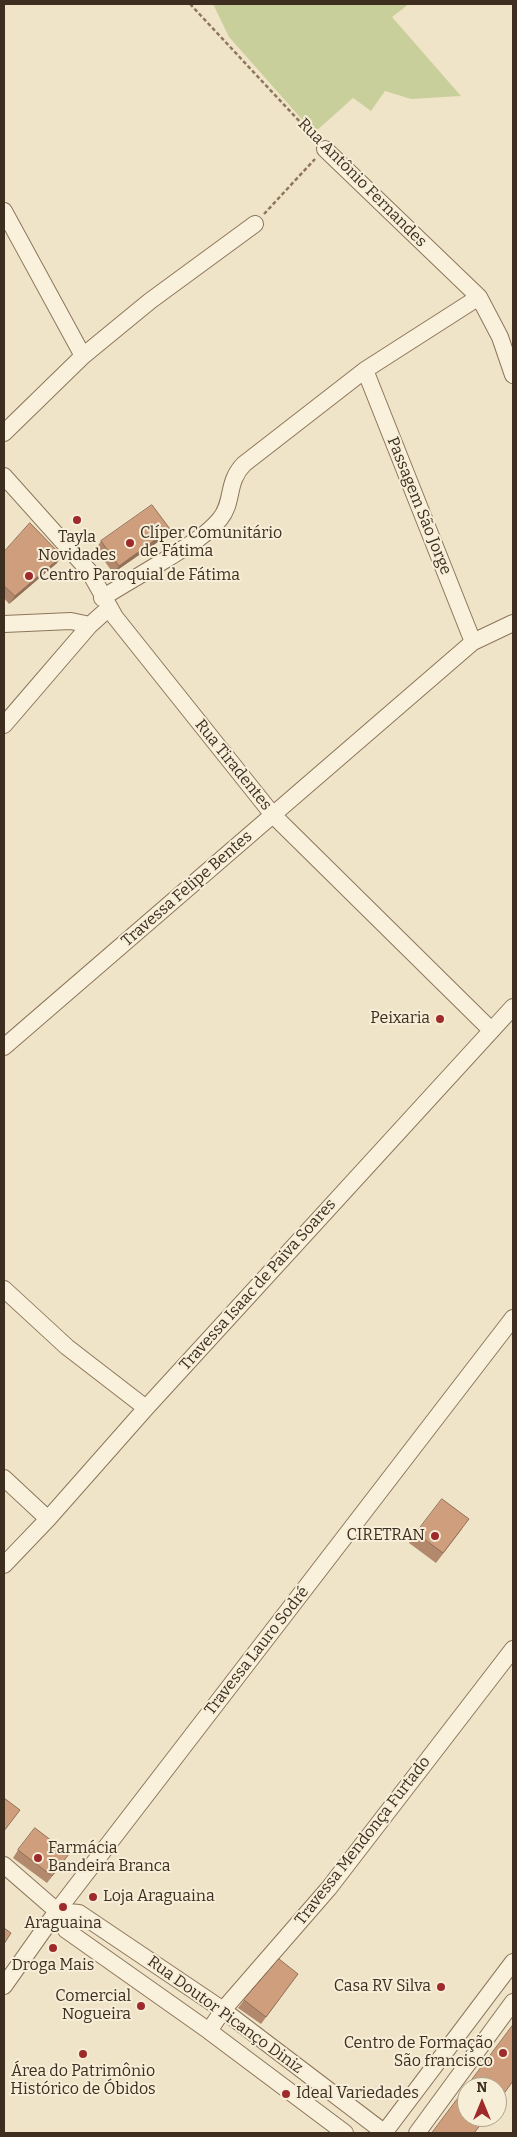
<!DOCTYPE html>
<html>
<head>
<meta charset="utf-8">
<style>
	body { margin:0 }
	#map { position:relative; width:517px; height:2137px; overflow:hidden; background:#f0e4c8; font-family:Bitter,serif }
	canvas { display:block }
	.frame { position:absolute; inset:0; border:5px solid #3d2e20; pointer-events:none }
	.north { position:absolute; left:457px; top:2077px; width:50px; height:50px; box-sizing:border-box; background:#f7eed8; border:1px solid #ada18e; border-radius:50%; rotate:0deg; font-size:14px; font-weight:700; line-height:20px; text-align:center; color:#3d2e20 }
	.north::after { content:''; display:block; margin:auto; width:18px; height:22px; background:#9e2a2b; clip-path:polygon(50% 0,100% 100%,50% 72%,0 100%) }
</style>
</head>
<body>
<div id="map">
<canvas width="517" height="2137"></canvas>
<div class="frame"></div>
<div class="north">N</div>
</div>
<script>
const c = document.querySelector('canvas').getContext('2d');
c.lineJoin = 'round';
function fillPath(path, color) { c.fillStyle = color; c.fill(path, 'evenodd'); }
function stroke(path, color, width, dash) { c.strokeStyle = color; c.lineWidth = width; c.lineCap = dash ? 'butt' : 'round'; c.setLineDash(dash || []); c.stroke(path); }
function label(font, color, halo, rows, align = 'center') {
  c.font = font + ' Bitter,serif'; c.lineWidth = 4; c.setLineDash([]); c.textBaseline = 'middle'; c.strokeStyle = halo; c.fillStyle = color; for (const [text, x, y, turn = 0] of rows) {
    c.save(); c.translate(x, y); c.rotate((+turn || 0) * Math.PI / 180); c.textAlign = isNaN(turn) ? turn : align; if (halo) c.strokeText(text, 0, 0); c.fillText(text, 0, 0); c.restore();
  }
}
fillPath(new Path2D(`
	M213,4H409L392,17L461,96L411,99L385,91L371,111L353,98L314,133L229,37Z`), '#c9cf9b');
const minor = new Path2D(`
	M325,149L479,297L500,337L513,375
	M4,211L83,356
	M365,370L473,642
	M4,433L83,356L150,301L255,224
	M4,476L89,571L115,617L273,815L491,1030
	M102,598C123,585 144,573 165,560C184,548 205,537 220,519C234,502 226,482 244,464L365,370L479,297
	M4,624L71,621L90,625
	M4,725L90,625L109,608
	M4,1047L473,642L513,623
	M4,1289L67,1347L146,1408
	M4,1478L48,1519
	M4,1565L48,1519L146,1408L513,1007
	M4,1865L57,1911L66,1930L209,2031L345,2133
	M57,1911L79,1913L223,2010L385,2133
	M4,1986L57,1911L513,1318
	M209,2031L223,2010L329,1888L513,1649
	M384,2133L513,1962
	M417,2133L513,2002`);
stroke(minor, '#8d765c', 18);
stroke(new Path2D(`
	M190,4L316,139
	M264,214L315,159`), '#8d765c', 2.5, [4, 2.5]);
stroke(minor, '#faf1dc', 16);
fillPath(new Path2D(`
	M165,537L113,573L96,549L101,541Z
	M4,552L57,563L9,604L4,598Z
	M462,1529L436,1563L409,1543L416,1533Z
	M18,1850L64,1861L47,1883L13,1858Z
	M298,1974L261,2024L238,2008L244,2000Z`), '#b2896c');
fillPath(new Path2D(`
	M170,529L165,537L113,573L119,566Z
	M62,556L57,563L9,604L15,596Z`), '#916f58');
const building = new Path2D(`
	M152,505L170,529L119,566L101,541Z
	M30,523L62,556L15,596L4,586V552Z
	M442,1499L469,1519L443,1553L416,1533Z
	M4,1798L20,1810L4,1831Z
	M35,1828L69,1854L52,1876L18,1850Z
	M4,1928L11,1933L4,1944Z
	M279,1959L298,1974L266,2017L244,2000Z
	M513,2025V2081L497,2103V2087H467V2117H487L474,2133H432Z`);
fillPath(building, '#cf9f7d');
stroke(building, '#916f58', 1);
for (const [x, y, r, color] of [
	[77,520,5,"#9e2a2b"],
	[130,543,5,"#9e2a2b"],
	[29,576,5,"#9e2a2b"],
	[440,1019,5,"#9e2a2b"],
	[435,1536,5,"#9e2a2b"],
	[38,1858,5,"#9e2a2b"],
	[93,1897,5,"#9e2a2b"],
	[63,1907,5,"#9e2a2b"],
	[53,1948,5,"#9e2a2b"],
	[441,1987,5,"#9e2a2b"],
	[141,2006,5,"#9e2a2b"],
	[503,2053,5,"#9e2a2b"],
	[83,2054,5,"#9e2a2b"],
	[286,2094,5,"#9e2a2b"]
]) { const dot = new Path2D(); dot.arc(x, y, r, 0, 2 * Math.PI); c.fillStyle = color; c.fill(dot); stroke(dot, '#f7eed8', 2); }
label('16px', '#3d2e20', '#f7eed8', [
	["Rua Antônio Fernandes",362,183,45],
	["Passagem São Jorge",419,506,68],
	["Rua Tiradentes",233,765,51],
	["Travessa Felipe Bentes",187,889,-41],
	["Travessa Isaac de Paiva Soares",258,1285,-48],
	["Travessa Lauro Sodré",257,1651,-52],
	["Travessa Mendonça Furtado",363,1841,-52],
	["Rua Doutor Picanço Diniz",225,2015,36]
]);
label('16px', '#3d2e20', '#f7eed8', [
	["Clíper Comunitário",140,534],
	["de Fátima",140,552],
	["Tayla",77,538,"center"],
	["Novidades",77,556,"center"],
	["Centro Paroquial de Fátima",39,576],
	["Peixaria",430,1019,"right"],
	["CIRETRAN",425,1536,"right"],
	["Farmácia",48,1849],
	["Bandeira Branca",48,1867],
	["Loja Araguaina",103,1897],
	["Araguaina",63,1924,"center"],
	["Droga Mais",53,1966,"center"],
	["Casa RV Silva",431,1987,"right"],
	["Comercial",131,1997,"right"],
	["Nogueira",131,2015,"right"],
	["Centro de Formação",493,2044,"right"],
	["São francisco",493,2062,"right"],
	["Área do Patrimônio",83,2072,"center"],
	["Histórico de Óbidos",83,2090,"center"],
	["Ideal Variedades",296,2094]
], 'left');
</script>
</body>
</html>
